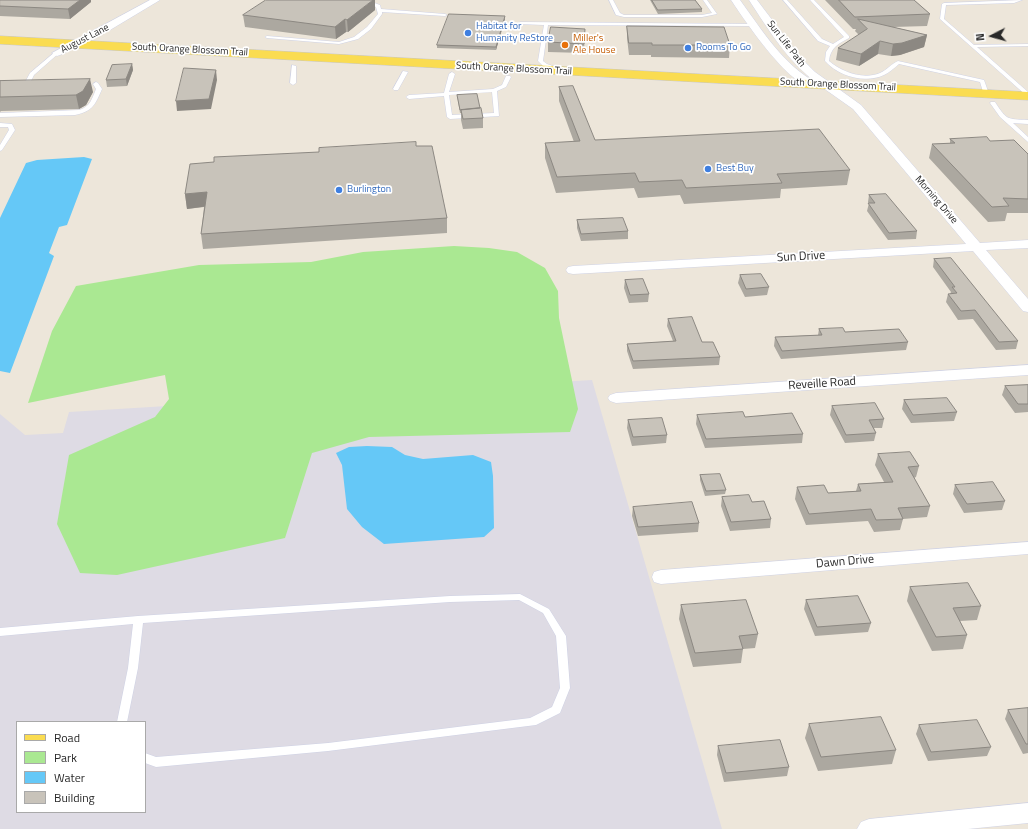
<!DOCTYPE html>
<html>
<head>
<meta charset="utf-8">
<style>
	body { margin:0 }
	#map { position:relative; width:1028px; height:829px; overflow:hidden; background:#ede6da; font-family:"Titillium Web",sans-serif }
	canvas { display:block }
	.legend { position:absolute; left:16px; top:721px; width:130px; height:92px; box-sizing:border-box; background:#fff; border:1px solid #a9a9a9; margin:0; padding:5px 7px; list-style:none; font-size:12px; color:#292929 }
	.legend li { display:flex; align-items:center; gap:8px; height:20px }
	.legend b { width:20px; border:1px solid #a9a9a9 }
	.north { position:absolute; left:972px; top:16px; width:40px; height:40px; -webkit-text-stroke:3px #fff; paint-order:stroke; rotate:264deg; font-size:11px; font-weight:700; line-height:16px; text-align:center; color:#292929 }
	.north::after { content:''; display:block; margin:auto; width:14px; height:18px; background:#292929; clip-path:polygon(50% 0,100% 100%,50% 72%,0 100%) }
</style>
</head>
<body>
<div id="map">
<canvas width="1028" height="829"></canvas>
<ul class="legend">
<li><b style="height:5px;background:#fadc51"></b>Road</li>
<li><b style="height:11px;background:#aae892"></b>Park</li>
<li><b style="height:11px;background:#65c8f7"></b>Water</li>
<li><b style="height:11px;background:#c8c3ba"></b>Building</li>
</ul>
<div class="north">N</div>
</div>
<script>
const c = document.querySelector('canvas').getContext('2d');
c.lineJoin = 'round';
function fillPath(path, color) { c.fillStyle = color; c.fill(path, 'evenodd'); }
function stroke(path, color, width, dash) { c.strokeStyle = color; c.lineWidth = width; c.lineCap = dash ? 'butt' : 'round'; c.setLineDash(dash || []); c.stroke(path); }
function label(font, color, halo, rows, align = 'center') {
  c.font = font + ' "Titillium Web",sans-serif'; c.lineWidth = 3.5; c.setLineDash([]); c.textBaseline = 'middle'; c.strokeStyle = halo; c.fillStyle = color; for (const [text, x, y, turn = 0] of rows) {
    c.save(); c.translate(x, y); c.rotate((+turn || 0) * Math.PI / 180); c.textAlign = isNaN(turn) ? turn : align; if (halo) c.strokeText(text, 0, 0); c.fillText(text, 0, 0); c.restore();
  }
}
fillPath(new Path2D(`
	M592,380L722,829H0V414L25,435L63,433L69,412ZM17,722H145V812H17Z`), '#dedbe4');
fillPath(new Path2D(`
	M454,246L489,248L517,252L545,268L558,291L559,318L578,409L570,432L369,437L312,453L285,538L117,575L80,573L57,524L69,455L155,417L169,399L165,375L28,403L52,331L76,286L199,265L311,262L363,252Z`), '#aae892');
fillPath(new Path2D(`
	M84,157L92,159L67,225L59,227L49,253L54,256L10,373L0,371V218L26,163L37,160Z
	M367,446L392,447L405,455L423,459L473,455L491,462L493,476L494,528L484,537L384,544L362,527L347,509L342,465L336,453L349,447Z`), '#65c8f7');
const lane = new Path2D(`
	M360,0H366L380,5L381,9L445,14L447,15L445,16L382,12V14L371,29L358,39L339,44L267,38L265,37L267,36L339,42L354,37L367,27L378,14L376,7Z
	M609,0H613L620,13L624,15H702L712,13L703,0H707L717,14L702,17H624L616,15Z
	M783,0H787L822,39L833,44L844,37L810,0H814L849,36V38C839,43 830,48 829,61C842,72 863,80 880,73C887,70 891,64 898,61L984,80L989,94L984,95L980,82L899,64C894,68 889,73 884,75C865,84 838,76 825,61L826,52L830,46L818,41Z
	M1022,0L1014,3L946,5L944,19L974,45L1028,44V46L977,47L1028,92V97L940,19L942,4L944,3Z
	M521,22L754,24L756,25L754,26L548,25L543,61L547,64L559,68L560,69L557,71L543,66L538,61L544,25L519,24V23Z
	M55,52L59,53L34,75L28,87H24L23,86L30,73Z
	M292,65L296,66V83L293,85L290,83Z
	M403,71L408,72L398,90H394L393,89Z
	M452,72L455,74L449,92L493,89L502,85L506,76H510L511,77L506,87L497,91L499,116L450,119L447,117L444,96L409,99L406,97L409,95L444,93L449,74ZM492,92L494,113L452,115L449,95Z
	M96,82L98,83L102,89C95,105 93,111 75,115L0,117V113L79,110C90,107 92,99 96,89L93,84Z
	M991,102H995C1007,120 1006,119 1028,120V124L1013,123L1028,137V142L1000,117L990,103Z
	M0,123L12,124L15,130L2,150L0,151V145L9,130L8,127H0Z
	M520,594L549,609L566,636L570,688L560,713L536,725L328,751L156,767L145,763V753L156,757L328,743L530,718L552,707L560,688L556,636L543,613L519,600L450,602L143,623L138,668L127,722H117L128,668L133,624L0,636V628L138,616L450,596Z`);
const street = new Path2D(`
	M150,0H160L110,30L60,55L57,56L52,53Z
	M731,0H740C762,30 783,65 817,83C788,62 768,29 749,0H757L801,58L815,72L861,105L980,243L1028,240V248L986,250L1028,299V312L1023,311L973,251L573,274L568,273L566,270L568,267L573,266L966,244L853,109L819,85V88C793,94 744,19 731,0Z
	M1028,365V375L616,403L610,401L608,398L610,395L616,393Z
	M1028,542V554L661,584L654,582L652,577L654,572L661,570Z
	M1028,803V823L968,829H857L861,822L869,819Z`);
const primary = new Path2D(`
	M0,36L1028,92V100L0,44Z`);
stroke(lane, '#cfd2e4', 1);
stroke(street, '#cfd2e4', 1);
stroke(primary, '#c7c7c7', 1);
fillPath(lane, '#fff');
fillPath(street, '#fff');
fillPath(primary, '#fadc51');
fillPath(new Path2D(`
	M0,0L91,2L70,19L0,16Z
	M650,0H695L702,9V12L658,14Z
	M825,0H914L930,14L927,26L893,27L927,35L924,47L900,55L891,56L878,54L859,66L836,60L838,48L859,35L855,31L856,29H853Z
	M375,10L348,32H346L336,39L245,27L243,15Z
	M505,19L496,50L437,48V45Z
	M627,26L730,45L729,58L651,57V55H629L627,38Z
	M585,29L584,53L548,52V42Z
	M132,64L133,70L127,86L107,87L106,80Z
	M0,81L93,92L86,105L79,109L1,111L0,112Z
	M559,87L595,140L850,170L847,185L781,189L780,198L684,204L680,195L638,198L634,188L556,193L545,158V143L574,142L559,101Z
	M457,95L480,108L483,118V128L463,129L461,120V113H460Z
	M950,139L990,141L1028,154V213H1007L1005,221L988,222L929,158L932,144L950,143Z
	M416,146L447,218V233L203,249L201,234L204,207L187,209L185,194L214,162Z
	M869,195L917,231L916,239L888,240L867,211L869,203L868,202Z
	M577,220L628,231V239L581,241L577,228Z
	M934,259L1018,341L1016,349L996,350L973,319L958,320L946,302L948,294H950L951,292L933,267Z
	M740,275L769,287L767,295L745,297L738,283Z
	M625,280L649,294L648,302L629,303L624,288Z
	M668,319L702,342L720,357L719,365L633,369L627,351V344L673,341L667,326Z
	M819,329L845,332L908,342L906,350L781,359L774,346L775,337L818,335Z
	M1028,385V412L1015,413L1002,395L1005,386Z
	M904,400L957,412L954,421L911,423L902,409Z
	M832,406L884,419L882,428H874L876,433L874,441L845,443L830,415Z
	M697,415L745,417L803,434L802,443L705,448L696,424Z
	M628,420L667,435L666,443L632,446L627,428Z
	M878,454L919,466L916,477L914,478L930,506L927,517L903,519L900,530L874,532L868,521L806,525L795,499L797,487L828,493L856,491L858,484L884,482L875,465Z
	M700,475L726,490L725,494L705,496L700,480Z
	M955,485L1005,501L1002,510L964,513L953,494Z
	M722,497L752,502L771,519L770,528L730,531L721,506Z
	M633,507L699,523L698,532L638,536L632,516Z
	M910,587L981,606L977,620L960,621L967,635L963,649L932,651L907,601Z
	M806,600L871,623L868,632L815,636L804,609Z
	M681,605L758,634L755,648L743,649L741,663L693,667L679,619Z
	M1028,708V753L1023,754L1005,719L1008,710Z
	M809,724L896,750L892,764L818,771L805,738Z
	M919,725L991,747L987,756L928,761L916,734Z
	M718,746L789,767L787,776L724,782L717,755Z`), '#aca8a0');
fillPath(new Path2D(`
	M80,0H91V2L70,19L68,9Z
	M373,0H375V10L348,32L347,20Z
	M505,16V19L496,50V47Z
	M345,19L346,32L336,39L335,27Z
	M927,35L924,47L900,55L891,56L893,44Z
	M880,41L878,54L859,66L861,54Z
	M132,64L133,70L127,86L126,79Z
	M216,70L217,80L211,109L177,111L176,101Z
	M90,79L93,92L86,105L79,109L76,95Z
	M207,192L209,206L187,209L185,194Z`), '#8c8882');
const building = new Path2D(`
	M0,0H80L68,9L0,6Z
	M266,0H373L347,20L345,19L335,27L243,15Z
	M652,0H695L702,9L658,10Z
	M839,0H914L930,14L855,17Z
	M449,14L505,16L496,47L437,45Z
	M858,19L927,35L902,43L893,44L880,41L861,54L838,48L867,29Z
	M627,26L724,27L730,45H652V43H629Z
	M551,27L585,29L584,44L548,42Z
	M132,64L126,79L106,80L112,65Z
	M184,68L216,70L209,99L176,101Z
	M90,79L83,91L76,95L0,97V81Z
	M573,86L595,140L819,129L850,170L777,174L782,183L686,188L682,180L639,182L635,173L557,177L545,143L580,141L559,87Z
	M477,94L480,108L460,110L457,95Z
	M481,108L483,118L463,119L461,110Z
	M987,137L990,141L1014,140L1028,154V199L1003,198L1009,206L992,207L932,144L955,143L950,139Z
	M416,142V146H432L447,218L201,234L207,192L185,194L190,164L214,162V157L319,152V148Z
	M886,194L917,231L889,233L868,203H875L869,195Z
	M623,218L628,231L581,234L577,220Z
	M951,258L1018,341L999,342L975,310L961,311L948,294L957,293L952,287H955L934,259Z
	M761,274L769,287L746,289L740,275Z
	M643,279L649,294L630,295L625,280Z
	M692,317L702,342H713L720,357L633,361L627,344L676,341L668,319Z
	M843,328L845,332L899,329L908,342L782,351L775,337L822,335L819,329Z
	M1028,385V404H1018L1005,386Z
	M947,398L957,412L913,415L904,400Z
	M875,403L884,419L869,420L876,433L846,435L832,406Z
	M743,412L745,417L792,413L803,434L706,439L697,415Z
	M662,418L667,435L633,437L628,420Z
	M910,452L919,466L908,467L930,506L898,508L903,519L876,520L871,509L809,514L797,487L824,485L828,493L861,491L858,484L893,482L878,454Z
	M720,474L726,490L706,491L700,475Z
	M993,482L1005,501L967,504L955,485Z
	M749,495L752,502L764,501L771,519L731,522L722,497Z
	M692,502L699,523L638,527L633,507Z
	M968,583L981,606L953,608L967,635L936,637L910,587Z
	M858,596L871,623L817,627L806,600Z
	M746,600L758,634L739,636L743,649L695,653L681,605Z
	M1028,708V744H1026L1008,710Z
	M881,717L896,750L821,757L809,724Z
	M977,720L991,747L931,752L919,725Z
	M780,740L789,767L726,773L718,746Z`);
fillPath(building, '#c8c3ba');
stroke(building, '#8c8882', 1);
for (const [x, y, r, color] of [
	[468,33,4,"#3f7fe0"],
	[565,45,4,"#e8710a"],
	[688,48,4,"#3f7fe0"],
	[708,169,4,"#3f7fe0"],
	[339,190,4,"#3f7fe0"]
]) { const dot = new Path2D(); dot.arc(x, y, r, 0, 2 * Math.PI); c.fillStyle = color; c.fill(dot); stroke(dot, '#fff', 1.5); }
label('10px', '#366cbe', '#fff', [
	["Habitat for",476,27],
	["Humanity ReStore",476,39],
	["Rooms To Go",696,48],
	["Best Buy",716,169],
	["Burlington",347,190]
], 'left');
label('10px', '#292929', '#fff', [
	["August Lane",85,39,-27],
	["Sun Life Path",786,44,52],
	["South Orange Blossom Trail",190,50,3],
	["South Orange Blossom Trail",514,69,3],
	["South Orange Blossom Trail",838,85,3],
	["Morning Drive",936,200,49]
]);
label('10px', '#c56008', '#fff', [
	["Miller's",573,39],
	["Ale House",573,51]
], 'left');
label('12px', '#292929', '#fff', [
	["Sun Drive",801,257,-3],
	["Reveille Road",822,384,-4],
	["Dawn Drive",845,562,-5]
]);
</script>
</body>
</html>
